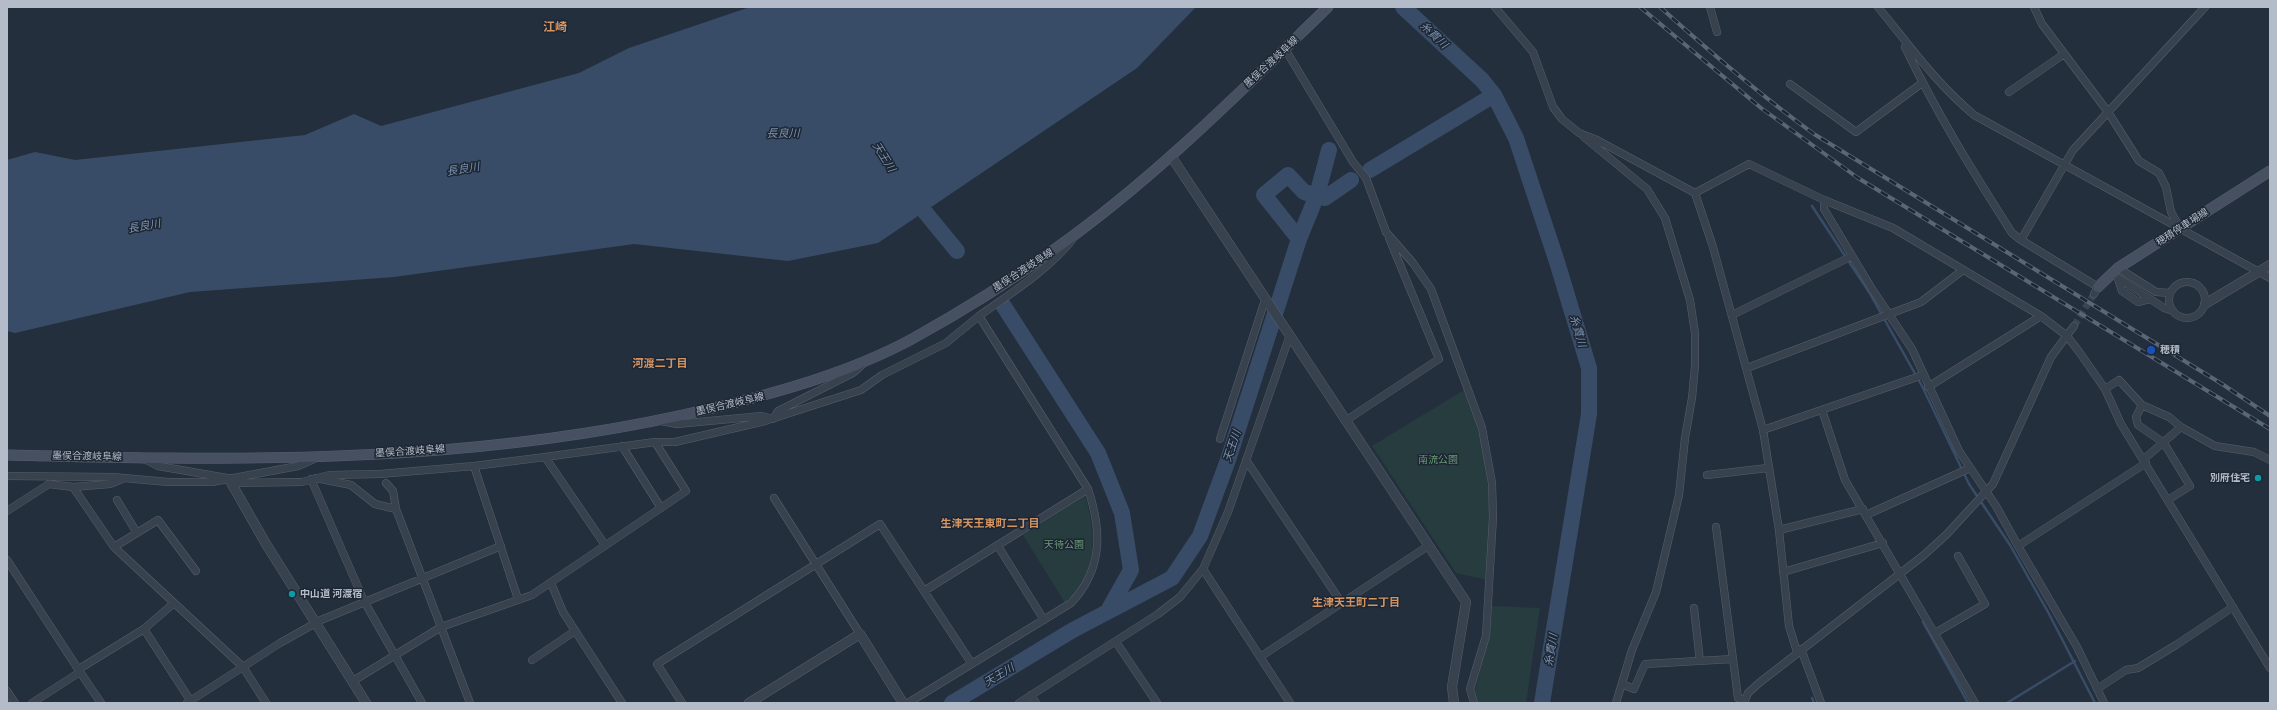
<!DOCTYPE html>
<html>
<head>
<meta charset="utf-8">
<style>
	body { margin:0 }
	#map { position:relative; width:2277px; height:710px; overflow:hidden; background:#242f3e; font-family:Ubuntu,sans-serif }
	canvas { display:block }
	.frame { position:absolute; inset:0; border:8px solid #b4bcc9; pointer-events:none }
</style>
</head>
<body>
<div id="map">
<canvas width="2277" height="710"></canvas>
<div class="frame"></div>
</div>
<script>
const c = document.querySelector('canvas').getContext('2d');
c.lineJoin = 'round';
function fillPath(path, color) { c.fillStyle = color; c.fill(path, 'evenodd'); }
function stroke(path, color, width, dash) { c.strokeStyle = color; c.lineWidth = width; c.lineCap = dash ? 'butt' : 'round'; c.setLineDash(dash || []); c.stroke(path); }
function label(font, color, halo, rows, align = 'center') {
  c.font = font + ' Ubuntu,"Noto Sans JP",sans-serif'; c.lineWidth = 3; c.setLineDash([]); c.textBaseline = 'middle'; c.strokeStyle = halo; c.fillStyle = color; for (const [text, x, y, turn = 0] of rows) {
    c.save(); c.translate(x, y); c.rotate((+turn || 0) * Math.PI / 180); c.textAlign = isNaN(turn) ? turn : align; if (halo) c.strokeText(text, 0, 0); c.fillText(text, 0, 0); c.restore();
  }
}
fillPath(new Path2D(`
	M1464,390C1493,452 1491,513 1487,580L1456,573L1372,446Z
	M1085,496C1097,537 1098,571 1065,603L1023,535Z
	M1491,606L1540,608L1526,703H1476L1474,694L1489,634Z`), '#263c3f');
fillPath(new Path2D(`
	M750,7H1196L1137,68L878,243L788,261L634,244L394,277L190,292L15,333L7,331V160L35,152L75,160L305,135L354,114L381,126L579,73L629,48Z`), '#394c67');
stroke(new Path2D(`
	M1812,206L1869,292L1922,386L1969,484L2010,545L2048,612L2095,703
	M1923,622L1968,703
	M1812,698L1814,703
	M2007,703L2075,661`), '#394c67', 2.5);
stroke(new Path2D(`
	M1403,7L1482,80L1494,95L1516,138L1557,262L1589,368V414L1542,703
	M1370,170L1494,95
	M911,195L957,251
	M1299,239L1264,195L1288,175L1304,192L1325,198L1351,180
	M1003,305L1098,453L1122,513L1131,570L1108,611
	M952,703L1073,630L1172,578L1200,536L1228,460L1299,239L1317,195L1329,150`), '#394c67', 16);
stroke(new Path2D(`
	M2074,326L2094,294`), '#3a4453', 7, [7, 3.5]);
const minor = new Path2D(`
	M1495,7L1533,52L1553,107L1562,119L1579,133L1597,140L1695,193L1713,247L1763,430L1779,530L1789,626L1797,652
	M1710,7L1717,32
	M1878,7C1910,46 1934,81 1974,115L2270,278
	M2034,7L2042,24L2108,112L2139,161L2159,173L2166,187L2171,212L2180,228
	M1905,47C1936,112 1973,172 2012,233L2021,240
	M1285,49L1353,162L1366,178L1386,232L1413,263L1431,289L1482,428L1492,483L1493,517L1486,636L1470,689L1474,703
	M1790,84L1856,132L1922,83
	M2009,92L2064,54
	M1584,137L1647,189L1665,218L1690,300L1695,333V366L1692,398L1685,438L1679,495L1656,592L1632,650L1616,703
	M1695,193L1749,164L1824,200L1893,228L2041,316
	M1824,200V209L1872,289L1912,349L1959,451L1996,506L2018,546L2146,463
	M2118,268L2156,292L2170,293
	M2112,274L2164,308L2173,311
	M2118,279L2122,291L2138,302L2150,299
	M2169 300a18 18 0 1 1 36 0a18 18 0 1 1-36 0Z
	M2094,294L2098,287L2021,240L2073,150L2205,7
	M1732,315L1852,256
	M1747,368L1921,302L1963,270
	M1928,387L2041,316L2067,336L2080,353L2105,389L2121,424L2270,668
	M2105,389L2119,380L2142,405L2169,417L2181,427L2215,446L2254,452L2270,460
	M2142,405L2136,417L2138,425L2164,443L2190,486L2168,500
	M1822,410L1845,480L1975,703
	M661,421L677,424L762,416L773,419L778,411L853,373L863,364
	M1345,421L1439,359L1389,238
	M1763,430L1923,375
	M1220,439L1265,300
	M622,446L661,508
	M545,457L655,442
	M144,459L158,466L227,478
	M2144,459L2181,427
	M1246,460L1341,602
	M474,466L545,457L605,545
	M1707,475L1768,468
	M7,476L113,477L168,482H212L298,466L316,458
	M316,478L351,485L375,504L396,509
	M311,479L364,601L422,703
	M231,483L302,482L329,475L380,474L474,466L518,599
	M386,483L393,491L396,509L470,703
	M73,487L110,484L122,479
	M774,498L860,634
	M117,500L137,533
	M7,511L49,484L73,487L114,547L243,667L266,703
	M1866,515L1970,468
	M1716,527L1738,698L1745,701
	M1779,530L1863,509
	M998,546L1044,620
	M2018,546L2077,647L2104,703
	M114,547L158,520L196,571
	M7,560L80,672
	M1203,569L1290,703
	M1783,572L1883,543
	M551,583L563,612L622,703
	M924,591L1088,489
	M1694,608L1700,661
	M144,629L192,703
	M1935,633L1985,604L1958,556
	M1116,642L1157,703
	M1801,649L1821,703
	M1260,657L1428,546
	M532,660L575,631
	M79,669L144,629L174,603
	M353,681L441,627L532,595L686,491L655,442H675L765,421L861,390L882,375L946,343L979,316
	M1622,684L1634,689L1645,664L1733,659
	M2097,689L2126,670L2138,668L2176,645L2233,607
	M7,691L15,703
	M1031,695L1036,703
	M32,703L80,672L101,703
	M187,703L280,643L321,620L501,546
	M682,703L657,664L880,524L972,664
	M908,703L1071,603C1103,569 1102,531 1088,489L979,316C1011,293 1047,271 1072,240
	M1019,703L1158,614L1180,597L1203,569L1228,512L1289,338
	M1744,703L1748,693L1759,683L1924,555L1947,534L1993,484L2051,357L2074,326`);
const tertiary = new Path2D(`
	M1171,156L1466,602L1452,687L1454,703
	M2205,304L2270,265
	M229,479L266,544L366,703
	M749,703L860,634L903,703`);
const secondary = new Path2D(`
	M2098,287L2118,268L2270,171
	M7,455C61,456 114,458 168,458C350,460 535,451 713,408C780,392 851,372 912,339C959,313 1012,280 1055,249C1154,179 1241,91 1328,7`);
stroke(minor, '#565f6c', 8);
stroke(tertiary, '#565f6c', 10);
stroke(secondary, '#565f6c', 11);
stroke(minor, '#38414e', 7);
stroke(tertiary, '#38414e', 9);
stroke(secondary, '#465061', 10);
const rail = new Path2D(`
	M1640,7L1761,108L1858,178L2270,429
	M1660,7C1710,52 1760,95 1814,134L2222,384L2270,416`);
stroke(rail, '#5a6575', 4);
stroke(rail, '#1d2633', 2.5, [8]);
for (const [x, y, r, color] of [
	[2151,350,5,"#1a4fb4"],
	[2258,478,4,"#0f9aa8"],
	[292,594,4,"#0f9aa8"]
]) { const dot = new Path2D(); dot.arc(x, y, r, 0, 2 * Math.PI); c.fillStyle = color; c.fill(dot); stroke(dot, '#1d2633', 1.5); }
label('10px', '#b4bcc9', '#1d2633', [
	["墨俣合渡岐阜線",1271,62,-43],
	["穂積停車場線",2182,227,-33],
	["墨俣合渡岐阜線",1023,270,-33],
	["墨俣合渡岐阜線",730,404,-13],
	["墨俣合渡岐阜線",410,451,-4],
	["墨俣合渡岐阜線",87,456,1]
]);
label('bold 10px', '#b4bcc9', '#1d2633', [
	["穂積",2160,350],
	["別府住宅",2250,478,"right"],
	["中山道 河渡宿",300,594]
], 'left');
label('10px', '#6b9a76', '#1d2633', [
	["南流公園",1438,460],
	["天待公園",1064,545]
]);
label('italic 11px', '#7c92b1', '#1d2633', [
	["糸貫川",1434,35,43],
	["長良川",783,133],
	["天王川",884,157,58],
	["長良川",463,169,-9],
	["長良川",144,226,-10],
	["糸貫川",1578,331,74],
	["天王川",1232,446,-72],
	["糸貫川",1551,650,-81],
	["天王川",999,675,-31]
]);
label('bold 11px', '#d59563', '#1d2633', [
	["河渡二丁目",660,363],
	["生津天王東町二丁目",990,523],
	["生津天王町二丁目",1356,602]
]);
label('bold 12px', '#d59563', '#1d2633', [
	["江崎",555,27]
]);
</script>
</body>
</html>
